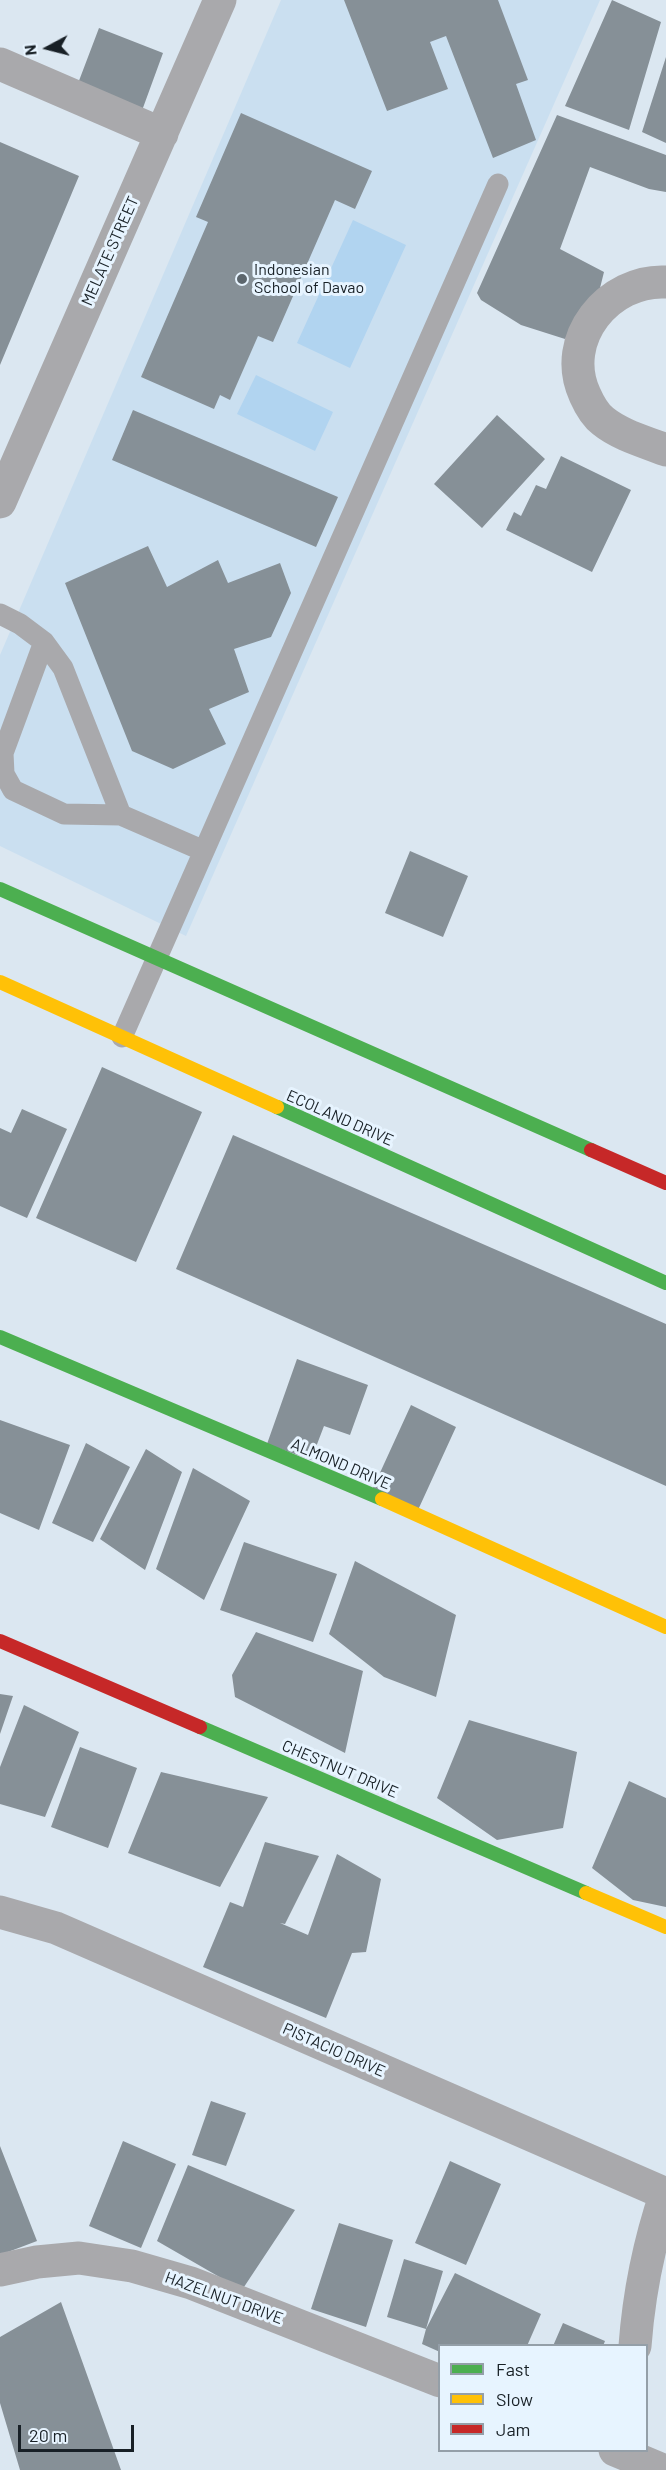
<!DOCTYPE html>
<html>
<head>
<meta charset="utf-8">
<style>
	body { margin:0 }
	#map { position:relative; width:666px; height:2470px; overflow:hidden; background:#dbe7f1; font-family:Barlow,sans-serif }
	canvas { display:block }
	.legend { position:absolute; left:438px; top:2344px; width:210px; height:108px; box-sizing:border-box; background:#e7f4ff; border:2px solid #949fa8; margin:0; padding:8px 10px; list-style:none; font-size:18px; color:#182026 }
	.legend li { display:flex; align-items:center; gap:12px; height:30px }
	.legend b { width:30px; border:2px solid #949fa8 }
	.north { position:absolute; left:18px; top:18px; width:60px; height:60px; -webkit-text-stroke:4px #e7f4ff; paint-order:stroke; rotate:263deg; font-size:16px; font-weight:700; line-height:24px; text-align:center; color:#182026 }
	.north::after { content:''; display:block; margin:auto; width:21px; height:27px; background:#182026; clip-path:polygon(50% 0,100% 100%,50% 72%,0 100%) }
	.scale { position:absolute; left:18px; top:2425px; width:116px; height:27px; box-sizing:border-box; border:3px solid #182026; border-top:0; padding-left:8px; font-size:18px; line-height:21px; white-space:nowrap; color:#182026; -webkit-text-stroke:4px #e7f4ff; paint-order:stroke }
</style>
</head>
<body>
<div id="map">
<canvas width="666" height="2470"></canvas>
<ul class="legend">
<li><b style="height:8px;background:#4caf50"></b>Fast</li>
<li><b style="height:8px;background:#ffc107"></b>Slow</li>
<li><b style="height:8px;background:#c62828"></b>Jam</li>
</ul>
<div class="north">N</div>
<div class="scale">20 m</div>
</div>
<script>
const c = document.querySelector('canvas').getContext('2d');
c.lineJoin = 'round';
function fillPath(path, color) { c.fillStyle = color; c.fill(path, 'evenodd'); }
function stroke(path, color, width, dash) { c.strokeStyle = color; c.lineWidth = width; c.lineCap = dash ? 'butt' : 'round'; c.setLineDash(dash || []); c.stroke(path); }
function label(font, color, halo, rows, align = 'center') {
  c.font = font + ' Barlow,sans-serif'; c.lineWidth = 6; c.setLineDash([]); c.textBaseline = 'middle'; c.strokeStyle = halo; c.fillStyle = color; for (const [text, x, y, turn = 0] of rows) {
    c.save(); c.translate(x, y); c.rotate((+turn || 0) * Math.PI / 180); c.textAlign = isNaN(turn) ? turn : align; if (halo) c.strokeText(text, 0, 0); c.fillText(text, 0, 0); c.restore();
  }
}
fillPath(new Path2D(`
	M281,0H600L186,936L0,846V655Z`), '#cadff0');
fillPath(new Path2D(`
	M353,220L406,245L350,368L297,343Z
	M256,375L333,412L315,451L237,414Z`), '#b1d4f0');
fillPath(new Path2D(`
	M344,0H498L528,80L516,84L536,140L493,158L446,36L430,42L448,89L387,111Z
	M612,0L661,22L629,130L565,106Z
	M99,28L163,53L140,116L77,86Z
	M666,57V143L642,132Z
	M241,113L372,171L355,209L335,200L273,342L258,336L230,400L220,395L214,409L141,377L208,222L196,217Z
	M557,115L666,155V192L649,189L590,167L560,249L604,272L600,288L565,339L521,325L481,300L477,293Z
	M0,142L79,176L0,365Z
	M133,410L338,497L316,547L112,460Z
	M497,415L545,459L482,528L434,484Z
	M561,456L631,490L592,572L506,530L514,512L521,516L536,485L546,489Z
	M148,546L167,587L218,560L228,583L280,563L291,593L271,637L234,649L249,692L209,709L226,744L173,769L132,751L65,583Z
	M410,851L468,876L443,937L385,913Z
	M102,1067L202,1112L136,1262L36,1218Z
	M22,1109L67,1129L27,1218L0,1206V1128L11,1133Z
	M233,1135L666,1324V1486L176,1269Z
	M297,1359L368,1385L350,1435L324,1426L311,1460L267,1444Z
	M411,1405L456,1427L418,1510L373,1488Z
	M0,1420L70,1445L39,1530L0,1513Z
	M86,1443L130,1467L93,1542L52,1523Z
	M146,1449L182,1472L145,1570L100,1539Z
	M193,1468L250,1501L204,1600L156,1569Z
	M244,1542L337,1574L313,1642L220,1610Z
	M355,1561L456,1615L436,1697L384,1677L329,1634Z
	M256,1632L363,1671L345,1753L235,1697L232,1675Z
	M0,1694L13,1696L0,1734Z
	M24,1705L79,1732L45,1817L0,1804V1767Z
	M469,1720L577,1752L563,1828L497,1840L437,1798Z
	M80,1747L137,1768L108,1848L51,1827Z
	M161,1772L268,1797L220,1887L128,1853Z
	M629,1781L666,1798V1907L633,1900L592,1868Z
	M265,1842L319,1856L285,1924L280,1923L308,1935L337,1854L381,1879L366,1952L352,1953L326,2018L203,1967L230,1902L243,1907Z
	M211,2101L246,2113L226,2166L192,2155Z
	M123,2141L176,2164L141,2248L89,2226Z
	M0,2146L37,2241L0,2255Z
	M450,2161L501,2184L466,2265L415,2243Z
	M188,2165L295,2210L242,2290L157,2241Z
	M339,2223L393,2240L366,2327L311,2309Z
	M404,2259L443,2271L426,2329L387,2317Z
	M455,2273L541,2314L527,2346H440V2352L422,2344L426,2329Z
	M61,2302L121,2470H20L0,2403V2337Z
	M563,2323L605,2341L603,2346H553Z`), '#869097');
stroke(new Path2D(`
	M0,614L20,624L44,642L63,668L121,815
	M44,642L3,753L4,774L13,790L64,814L121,815L204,851
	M122,1037L498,184`), '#a9a9ac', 21);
stroke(new Path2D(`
	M0,64L162,134
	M666,282C609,279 559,339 585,395C589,404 595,415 603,421C620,435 646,442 666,450
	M0,502L220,0
	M0,1912L56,1928L666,2194
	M0,2270L37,2262L79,2258L132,2266L191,2283L440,2381
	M635,2346C639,2292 649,2243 666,2193
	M615,2450L663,2470`), '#a9a9ac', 33);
stroke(new Path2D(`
	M0,889L591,1150
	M277,1107L666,1283
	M0,1337L382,1499
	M200,1727L586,1893`), '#4caf50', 14);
stroke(new Path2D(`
	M0,982L277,1107
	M382,1499L666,1627
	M586,1893L666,1927`), '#ffc107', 14);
stroke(new Path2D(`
	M591,1150L666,1183
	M0,1641L200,1727`), '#c62828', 14);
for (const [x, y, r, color] of [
	[242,279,6,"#5c666d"]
]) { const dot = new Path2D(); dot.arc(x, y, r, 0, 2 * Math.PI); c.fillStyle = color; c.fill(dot); stroke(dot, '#e7f4ff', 2); }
label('16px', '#182026', '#e7f4ff', [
	["MELATE STREET",110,251,-66],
	["ECOLAND DRIVE",340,1118,24],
	["ALMOND DRIVE",341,1464,23],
	["CHESTNUT DRIVE",340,1769,23],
	["PISTACIO DRIVE",334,2050,24],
	["HAZELNUT DRIVE",224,2298,20]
]);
label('16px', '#182026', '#e7f4ff', [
	["Indonesian",254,270],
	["School of Davao",254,288]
], 'left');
</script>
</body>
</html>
